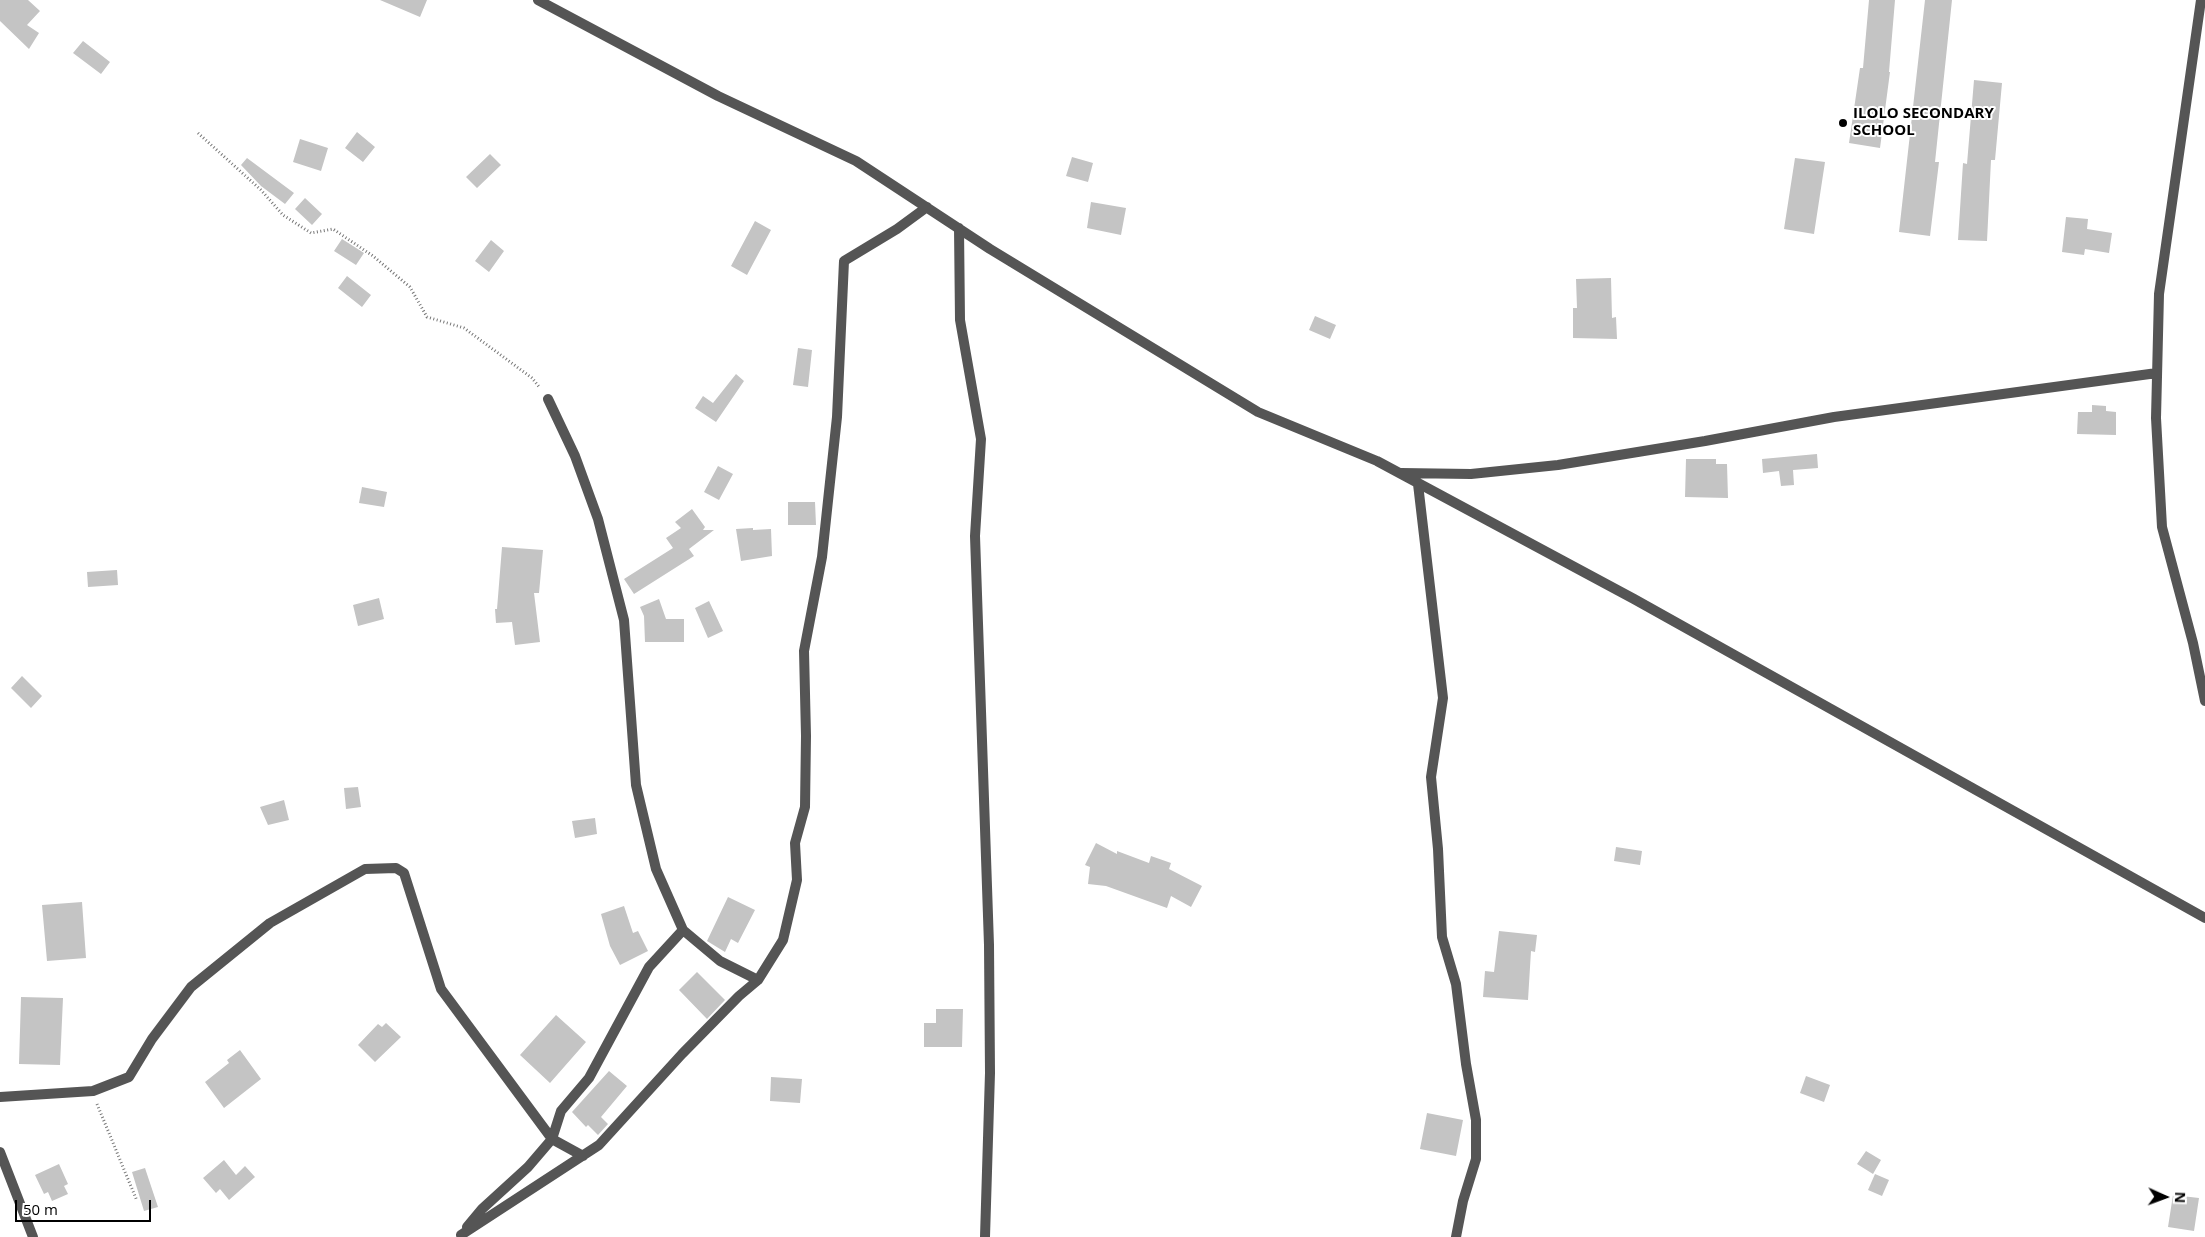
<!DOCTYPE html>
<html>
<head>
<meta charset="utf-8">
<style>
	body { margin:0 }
	#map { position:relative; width:2205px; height:1237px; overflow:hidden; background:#fff; font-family:"Open Sans",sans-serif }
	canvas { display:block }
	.north { position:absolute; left:2140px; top:1172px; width:50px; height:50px; -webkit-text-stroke:4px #fff; paint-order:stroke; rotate:92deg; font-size:14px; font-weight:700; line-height:20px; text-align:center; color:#000 }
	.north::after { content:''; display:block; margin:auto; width:18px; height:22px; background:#000; clip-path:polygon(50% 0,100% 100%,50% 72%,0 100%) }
	.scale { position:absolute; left:15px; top:1200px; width:136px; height:22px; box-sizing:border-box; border:2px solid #000; border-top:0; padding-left:6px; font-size:15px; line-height:18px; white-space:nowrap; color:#000; -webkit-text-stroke:4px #fff; paint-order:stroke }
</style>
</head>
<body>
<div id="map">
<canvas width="2205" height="1237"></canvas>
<div class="north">N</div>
<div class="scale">50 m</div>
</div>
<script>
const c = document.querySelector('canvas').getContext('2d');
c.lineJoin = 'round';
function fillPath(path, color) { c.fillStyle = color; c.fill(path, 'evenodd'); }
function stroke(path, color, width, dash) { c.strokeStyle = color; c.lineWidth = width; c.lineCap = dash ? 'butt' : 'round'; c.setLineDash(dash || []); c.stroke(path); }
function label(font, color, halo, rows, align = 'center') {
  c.font = font + ' "Open Sans",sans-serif'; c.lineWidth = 4; c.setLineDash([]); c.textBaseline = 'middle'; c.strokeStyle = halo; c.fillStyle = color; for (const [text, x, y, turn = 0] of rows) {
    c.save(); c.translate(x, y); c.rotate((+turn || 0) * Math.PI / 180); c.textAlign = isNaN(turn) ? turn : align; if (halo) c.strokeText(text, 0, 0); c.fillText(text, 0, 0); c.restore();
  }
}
fillPath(new Path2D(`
	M0,0H28L40,11L27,25L39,33L29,49L0,21Z
	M380,0H427L420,17Z
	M1869,0H1895L1889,72H1890L1880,148L1849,143L1860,68H1863Z
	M1925,0H1952L1935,162H1939L1930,236L1899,232Z
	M83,41L110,62L101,74L73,53Z
	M1974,80L2002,83L1995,160H1991L1987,241L1958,240L1963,163L1967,164Z
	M357,132L375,147L363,162L345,148Z
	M300,139L328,148L321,171L293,162Z
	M490,154L501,165L477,188L466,177Z
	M1072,157L1093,163L1088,182L1066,176Z
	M247,158L294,193L285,204L261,186L241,165Z
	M1795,158L1825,162L1814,234L1784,229Z
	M305,198L322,214L312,225L295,209Z
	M1091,202L1126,208L1121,235L1087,228Z
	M2066,217L2088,219L2087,229L2112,233L2109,253L2085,249L2084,255L2062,252Z
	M755,221L771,230L747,275L731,266Z
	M342,239L364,253L356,265L334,251Z
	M491,240L504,251L489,272L475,261Z
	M347,276L371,295L362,307L338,288Z
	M1611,278L1612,318L1616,317L1617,339L1573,338V308H1577L1576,279Z
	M1315,316L1336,325L1330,339L1309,330Z
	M798,348L812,350L808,387L793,385Z
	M736,374L744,381L716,422L695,408L703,396L713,403Z
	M2092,405L2106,406V411L2116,412V435L2077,434L2078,412H2092Z
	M1817,454L1818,468L1793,470L1794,485L1781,486L1779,471L1763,473L1762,459Z
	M1686,459H1716V464H1727L1728,498L1685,497Z
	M718,466L733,474L719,500L704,492Z
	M362,487L387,492L384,507L359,503Z
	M788,502H815L816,525H788Z
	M692,509L705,527L703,530H714L689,549L694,556L634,594L624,579L673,548L666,538L681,528L675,522Z
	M753,528V530L771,529L772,556L741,561L736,529Z
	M502,547L543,550L539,593H534L540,642L515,645L512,622L496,623L495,609H497Z
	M117,570L118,585L88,587L87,572Z
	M379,598L384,619L358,626L353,605Z
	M659,599L666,619H684V642H645L644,616L640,607Z
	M709,601L723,631L708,638L695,608Z
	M22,676L42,696L31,708L11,688Z
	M358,787L361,807L346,809L344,788Z
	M284,800L289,820L268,825L260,807Z
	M595,818L597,834L575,838L572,821Z
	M1096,843L1117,854V851L1149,863L1151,856L1171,863L1169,869L1202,886L1191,907L1171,896L1167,908L1106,886L1088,884L1090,867L1085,865Z
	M1616,847L1642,851L1640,865L1614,861Z
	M728,897L755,910L738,943L731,939L725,952L707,941Z
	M82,902L86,958L47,961L42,905Z
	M624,906L633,933L638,931L648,951L620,965L610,946L601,914Z
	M1499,931L1537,935L1535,952L1531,951L1528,1000L1483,997L1485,971L1494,972Z
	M697,972L725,1000L707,1019L679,990Z
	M21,997L63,998L60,1065L19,1064Z
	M936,1009H963L962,1047H924V1023H936Z
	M556,1015L586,1042L550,1083L520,1055Z
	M386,1023L401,1037L375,1062L358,1045L378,1024L382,1027Z
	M240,1050L261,1079L224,1108L205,1082L229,1063L227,1060Z
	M609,1071L627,1086L601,1117L608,1124L598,1135L588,1125L586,1127L572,1112Z
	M1806,1076L1830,1085L1824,1102L1800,1093Z
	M771,1077L802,1079L800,1103L770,1101Z
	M1427,1113L1463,1120L1456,1156L1420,1149Z
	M1866,1151L1881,1160L1873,1174L1857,1164Z
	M224,1160L236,1175L245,1166L255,1177L229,1200L220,1189L216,1193L203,1178Z
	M59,1164L68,1184L64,1186L68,1194L52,1201L48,1192L44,1194L35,1175Z
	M145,1168L158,1207L144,1211L132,1172Z
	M1875,1174L1889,1180L1882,1196L1868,1190Z
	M2173,1195L2199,1198L2194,1231L2168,1227Z`), '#c4c4c4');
stroke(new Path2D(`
	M198,133L261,190L283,215L311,233L333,229L373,256L410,287L427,317L464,328L532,378L540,388
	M97,1104L137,1201`), '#777', 3, [1, 2.5]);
stroke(new Path2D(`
	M538,0L718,96L856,161L990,249L1258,412L1377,461L1634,599L2205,918
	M2201,0L2159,294L2156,418L2162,527L2193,643L2205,701
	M959,228L960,320L981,439L975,536L989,945L990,1073L985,1237
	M548,399L575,456L598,519L624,620L636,785L656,869L683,930L720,961L758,980
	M1401,473L1471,474L1558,465L1705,441L1834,417L2157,373
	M1418,484L1443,698L1431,777L1438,849L1442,937L1456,984L1466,1064L1476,1120V1159L1463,1201L1456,1237
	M0,1097L93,1091L129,1077L152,1039L191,987L270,923L365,869L396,868L404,873L441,989L552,1139L583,1156
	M0,1152L33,1237
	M467,1227L482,1209L528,1167L552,1139L561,1111L589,1078L649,967L683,930
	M461,1235L599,1145L682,1054L739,996L758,980L783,940L797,880L795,843L805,807L806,736L804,651L822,557L830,482L837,417L844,261L897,229L927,207`), '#555', 10);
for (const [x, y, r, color] of [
	[1843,123,5,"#000"]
]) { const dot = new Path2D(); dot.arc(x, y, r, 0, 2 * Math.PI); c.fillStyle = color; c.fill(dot); stroke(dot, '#fff', 2); }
label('bold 15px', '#000', '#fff', [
	["ILOLO SECONDARY",1853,114],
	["SCHOOL",1853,131]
], 'left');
</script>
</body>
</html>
